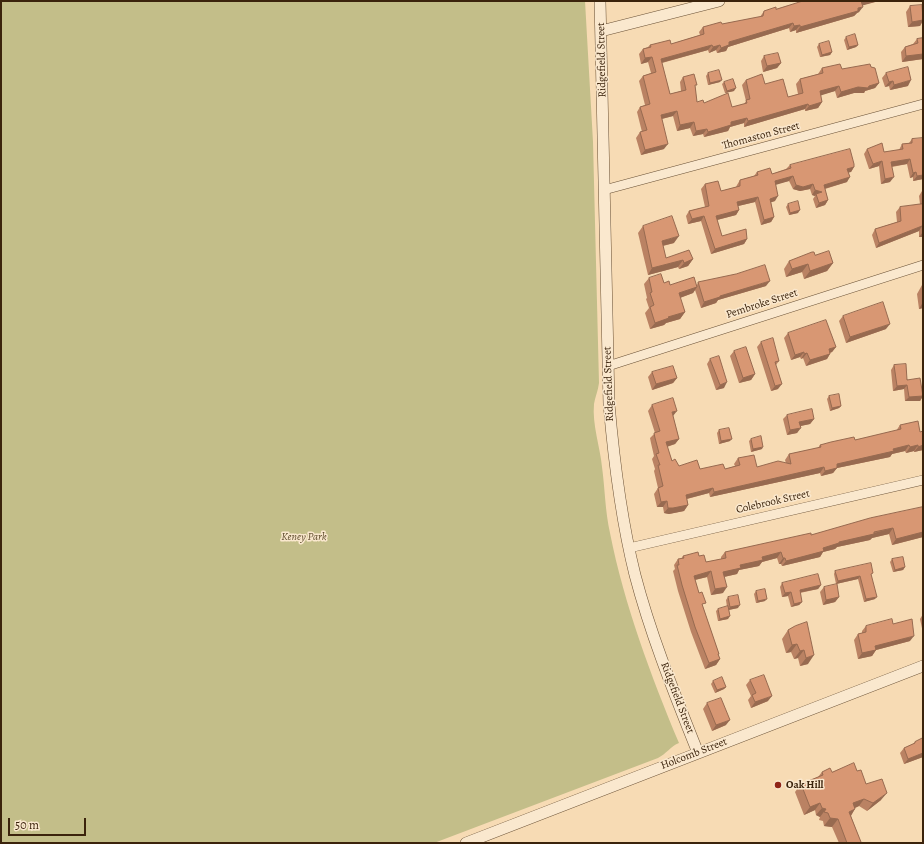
<!DOCTYPE html>
<html>
<head>
<meta charset="utf-8">
<style>
	body { margin:0 }
	#map { position:relative; width:924px; height:844px; overflow:hidden; background:#f7dbb4; font-family:Alegreya,serif }
	canvas { display:block }
	.frame { position:absolute; inset:0; border:2px solid #3b230c; pointer-events:none }
	.scale { position:absolute; left:8px; top:818px; width:78px; height:18px; box-sizing:border-box; border:2px solid #3b230c; border-top:0; padding-left:5px; font-size:12px; line-height:14px; white-space:nowrap; color:#3b230c; -webkit-text-stroke:3px #fae8ce; paint-order:stroke }
</style>
</head>
<body>
<div id="map">
<canvas width="924" height="844"></canvas>
<div class="frame"></div>
<div class="scale">50 m</div>
</div>
<script>
const c = document.querySelector('canvas').getContext('2d');
c.lineJoin = 'round';
function fillPath(path, color) { c.fillStyle = color; c.fill(path, 'evenodd'); }
function stroke(path, color, width, dash) { c.strokeStyle = color; c.lineWidth = width; c.lineCap = dash ? 'butt' : 'round'; c.setLineDash(dash || []); c.stroke(path); }
function label(font, color, halo, rows, align = 'center') {
  c.font = font + ' Alegreya,serif'; c.lineWidth = 3; c.setLineDash([]); c.textBaseline = 'middle'; c.strokeStyle = halo; c.fillStyle = color; for (const [text, x, y, turn = 0] of rows) {
    c.save(); c.translate(x, y); c.rotate((+turn || 0) * Math.PI / 180); c.textAlign = isNaN(turn) ? turn : align; if (halo) c.strokeText(text, 0, 0); c.fillText(text, 0, 0); c.restore();
  }
}
fillPath(new Path2D(`
	M1,1H585L593,142L599,383C598,391 595,397 594,404C592,424 600,447 602,467C605,489 605,511 610,533C624,604 651,676 679,743C671,746 666,754 658,758L434,843H1Z`), '#c3be89');
const minor = new Path2D(`
	M604,190L923,104
	M608,366L923,265
	M629,548L923,480`);
const tertiary = new Path2D(`
	M600,1L609,404C614,462 621,519 635,575C651,636 675,695 698,753
	M601,31L719,1
	M466,843L923,666`);
stroke(minor, '#6a5136', 10);
stroke(tertiary, '#6a5136', 12);
stroke(minor, '#fae8ce', 9);
stroke(tertiary, '#fae8ce', 11);
fillPath(new Path2D(`
	M879,1L862,5L859,12L857,13L854,16L796,33V30L790,32L789,28L728,47L726,51L717,53L716,50L709,53L708,50L662,63L670,94L681,91L680,82L683,77L695,87L697,102L732,107L744,104L746,101L742,85L746,80L765,84L788,97L798,94L796,84L800,79L818,74L822,68L842,69L871,67L879,83L875,88L865,91L864,93H854L837,98L835,91L820,95L822,102L818,108L805,111V109L744,127V123L730,127L728,131L704,137L703,134L693,136L690,128L677,131L673,116L662,119L664,149L641,155L636,138L640,132H642L637,112L640,107L645,105L639,81L643,76L651,73L648,62L641,64L639,54L643,49L648,47L650,45L671,44L700,35L699,32L703,27L722,24L760,17L764,11L776,9Z
	M910,6L923,14V21L920,26L908,27L906,12Z
	M846,37L858,45L856,47L847,50L844,40Z
	M923,38V59L902,62L901,52L905,47L913,44L917,39Z
	M819,44L832,52L830,55L820,57L817,47Z
	M764,56L781,63L777,68L763,72L761,61Z
	M708,73L720,82L708,85L706,76Z
	M886,73L908,86L890,90L889,86L885,87L882,78Z
	M724,82L734,91L725,93L722,84Z
	M912,139L923,179L913,181V177L910,178L907,164L892,167L890,182L881,184L879,166L869,169L864,154L867,149L884,152L899,150L902,144L909,143Z
	M790,165L854,167L851,172H849L847,182L825,189L828,200L825,205L816,208L813,199L815,196L812,195L810,189L800,191L793,189L789,181L776,184L775,201L771,202L774,217L771,222L761,225L755,202L738,206L739,210L736,215L717,220L722,236L747,239L744,244L711,254L701,221L688,224L686,216L689,211L705,207L701,189L705,184L721,191L736,187L737,185L740,180L754,176L757,172L772,174L786,169Z
	M922,191H923V237H919V231L876,248L872,235L875,229L897,222L896,212L900,207L920,204L919,196Z
	M788,204L798,213L789,215L786,207Z
	M643,226L674,243L663,246L666,258L693,259L688,266L679,269L678,267L648,275L638,233Z
	M815,255L833,263L827,271L804,279L802,272L786,277L784,269L789,261Z
	M649,278L670,285H697L698,282L766,286L718,300L716,303L701,308L695,290L693,293L680,298L685,312L680,319L666,323L664,325L650,329L645,313L649,308L646,299L647,298L644,284Z
	M922,285H923V308L919,309L917,294Z
	M843,316L886,329L846,343L839,321Z
	M788,333L836,347L832,352L830,353L827,359L806,366L803,358L801,359L800,357L791,360L784,338Z
	M761,342L779,361L776,365L778,389L771,391L757,347Z
	M734,351L755,374L751,380L739,383L730,356Z
	M710,359L724,388L716,390L707,364Z
	M894,365L923,396L920,401H905L904,389L893,391L891,370Z
	M652,372L677,378L673,383L652,390L648,377Z
	M829,396L841,406L839,408L830,411L827,399Z
	M652,405L673,416L679,439L675,444L667,447L672,461L679,466L700,469H725L735,466L734,464L738,458L757,467L786,463L785,460L789,454L818,448L820,445L855,440L896,431L900,425L923,450L914,452V451L906,453L905,451L892,454L890,457L837,468L833,473L821,476L820,473L710,497L709,493L687,499L688,505L684,511L669,514L664,513L663,507H657L654,494L658,488L654,471L655,469L652,459L654,456L651,443L650,438L655,433L648,411Z
	M787,415L814,419L810,424L800,426L797,433L787,435L783,419Z
	M719,430L730,441L719,444L717,433Z
	M751,439L762,449L751,452L749,441Z
	M923,507V540V537L892,545L889,534L872,538L870,540L837,547L835,549L823,552L820,557L782,566L781,564H779L777,558L762,562L759,566L739,570L737,574L724,577L723,593L711,595L707,577L695,580L703,607L719,654L718,655L720,659L716,665L705,669L691,632L678,591L673,571L675,569L674,565L678,559H681L683,556H699L706,562L721,559V557L725,552L811,535Z
	M892,559L905,567L903,570L893,572L890,562Z
	M835,571L871,576L875,599L864,602L858,579L836,584L834,574Z
	M782,583L821,585L818,589L800,593L802,602L799,605L791,607L788,596L782,597L780,587Z
	M824,587L839,597L835,602L823,605L820,592Z
	M756,591L765,601L756,603L754,594Z
	M728,597L738,608L729,610L728,619L718,621L716,611L718,609L727,607L726,600Z
	M923,614V633L920,619Z
	M807,622L808,664L800,666L798,658L794,659L791,652L786,653L782,639L788,630Z
	M893,624L910,641L876,650L872,656L858,659L854,640L858,634L862,633V631L866,626Z
	M750,680L768,701L751,708L748,700L751,696L746,685Z
	M713,681L726,687L724,689L715,693L711,684Z
	M707,703L726,725L712,731L703,709Z
	M923,738V757L904,764L900,753L904,748L913,744L915,742Z
	M857,771L866,784L881,800L867,811L859,806L855,808L851,816L861,843H839L832,827L824,826L823,821L819,820L820,817L816,815L815,810L804,815L795,792L801,784L818,777L822,772H832Z`), '#ba8263');
fillPath(new Path2D(`
	M861,1H879L857,7Z
	M863,7L859,12L857,13L854,16L796,33L800,27Z
	M923,20L920,26L908,27L912,22Z
	M793,23L789,28L728,47L726,51L717,53L721,48L729,42Z
	M800,25L796,30L790,32L794,26Z
	M712,45L708,50L657,64L661,59Z
	M720,45L716,50L709,53L713,47Z
	M858,45L856,47L847,50L849,47Z
	M832,52L830,55L820,57L822,55Z
	M923,54V59L902,62L906,56Z
	M652,57L648,62L641,64L645,58Z
	M781,63L777,68L763,72L767,66Z
	M722,80L720,82L708,85L710,83Z
	M911,80L908,86L890,90L894,85Z
	M893,81L889,86L885,87L889,82Z
	M879,83L875,88L865,91L864,93H854L837,98L841,92L858,87L869,86Z
	M839,86L835,91L816,97L820,91Z
	M736,88L734,91L725,93L727,91Z
	M822,102L818,108L805,111L809,106Z
	M808,104L805,109L744,127L748,121Z
	M677,111L673,116L657,120L661,115Z
	M747,118L744,123L730,127L728,131L704,137L708,132L731,122Z
	M694,122L690,128L677,131L680,125Z
	M707,129L703,134L693,136L696,131Z
	M668,144L664,149L641,155L645,150Z
	M910,159L907,164L888,167L891,162Z
	M882,161L879,166L869,169L873,164Z
	M854,167L851,172L844,174L847,169Z
	M916,172L913,177L910,178L913,173Z
	M923,175V179L913,181L917,176Z
	M793,176L789,181L772,186L775,181Z
	M850,177L847,182L820,190L824,185Z
	M894,177L890,182L881,184L885,179Z
	M813,184L810,189L800,191L793,189L796,185Z
	M815,190L822,192L816,194L815,196L812,195Z
	M778,196L775,201L766,204L770,199Z
	M758,197L755,202L734,207L737,202Z
	M828,200L825,205L816,208L819,203Z
	M739,210L736,215L713,221L716,216Z
	M800,210L798,213L789,215L790,213Z
	M704,216L701,221L688,224L692,219Z
	M774,217L771,222L761,225L764,220Z
	M922,226L919,231L876,248L879,243Z
	M923,232V237H919Z
	M679,236L674,243L657,247L662,241Z
	M747,239L744,244L711,254L715,249Z
	M693,259L688,266L679,269L684,263Z
	M683,260L678,267L648,275L652,268Z
	M833,263L827,271L804,279L810,271Z
	M808,264L802,272L786,277L792,269Z
	M770,281L766,286L718,300L716,303L701,308L704,302L720,296Z
	M697,287L693,293L674,300L679,293Z
	M923,302V308L919,309Z
	M685,312L680,319L666,323L664,325L650,329L655,323L668,317Z
	M890,324L886,329L846,343L850,337Z
	M836,347L832,352L825,354L829,349Z
	M804,352L800,357L791,360L795,355Z
	M807,353L803,358L801,359L804,354Z
	M830,354L827,359L806,366L810,360Z
	M755,374L751,380L739,383L743,378Z
	M677,378L673,383L652,390L656,384Z
	M727,382L724,388L716,390L720,385Z
	M782,384L778,389L771,391L775,386Z
	M907,385L904,389L893,391L897,386Z
	M923,396L920,401H905L909,397Z
	M841,406L839,408L830,411L832,408Z
	M677,411L673,416L672,412Z
	M814,419L810,424L796,427L799,422Z
	M801,428L797,433L787,435L790,430Z
	M679,439L675,444L662,448L666,442Z
	M732,439L730,441L719,444L721,441Z
	M909,445L905,451L892,454L890,457L837,468L833,473L821,476L825,471L837,464L893,449Z
	M918,445L914,451L906,453L910,447Z
	M923,445V450L914,452L918,447Z
	M763,447L762,449L751,452L753,449Z
	M824,467L820,473L710,497L714,492Z
	M713,488L709,493L682,500L686,495Z
	M667,501L663,507H657L661,502Z
	M688,505L684,511L669,514L664,513L668,508Z
	M893,528L889,534L872,538L870,540L837,547L835,549L823,552L820,557L782,566L786,561L839,542Z
	M923,532V537L892,545L896,539Z
	M781,552L777,558L762,562L759,566L739,570L737,574L719,578L723,572L762,557Z
	M783,558H785L781,564H779Z
	M905,567L903,570L893,572L895,570Z
	M711,571L707,577L690,581L694,576Z
	M860,576L858,579L836,584L838,581Z
	M821,585L818,589L797,593L800,590Z
	M727,587L723,593L711,595L715,589Z
	M791,592L788,596L782,597L785,593Z
	M839,597L835,602L823,605L826,600Z
	M877,597L875,599L864,602L866,599Z
	M767,599L765,601L756,603L758,601Z
	M802,602L799,605L791,607L794,604Z
	M740,605L738,608L728,610L730,607Z
	M730,616L728,619L718,621L720,619Z
	M914,636L910,641L876,650L872,656L858,659L862,653L875,646Z
	M797,644L791,652L786,653L792,645Z
	M804,650L798,658L794,659L800,651Z
	M814,655L808,664L800,666L806,658Z
	M720,659L716,665L705,669L709,663Z
	M726,687L724,689L715,693L717,690Z
	M772,696L768,701L751,708L755,702Z
	M730,720L726,725L712,731L716,725Z
	M923,753V757L904,764L908,759Z
	M887,793L881,800L867,811L873,803Z
	M864,799L859,806L848,811L853,803Z
	M820,803L815,810L804,815L810,807Z
	M822,808L826,809L820,817L816,815Z
	M855,809L850,817L849,812Z
	M830,818L838,819L832,827L824,826Z`), '#976a50');
const building = new Path2D(`
	M803,1H862H861L863,7L858,8V11L800,27V25L794,26L793,23L729,42V45L721,48L720,45L713,47L712,45L661,59L670,94L686,90L683,77L694,74L697,85H695L697,102L703,100L704,103L728,93L732,107L747,103L746,100L750,99L746,80L762,74L765,84L783,79L788,97L803,93L800,79L823,73L822,68L840,64L842,69L870,64L871,67L875,68L879,83L869,86L868,88L858,87L841,92L839,86L820,91L822,102L809,106L808,104L748,121L747,118L731,122V125L708,132L707,129L696,131L694,122L680,125L677,111L661,115L668,144L645,150L640,132L647,130L640,107L650,104L643,76L656,72L652,57L645,58L643,49L651,47L650,45L670,40L671,44L704,34L703,27L721,22L722,24L763,16L764,11L776,7V9Z
	M922,5L923,20L912,22L910,6Z
	M855,34L858,45L849,47L846,37Z
	M923,38V54L906,56L905,47L918,43L917,39Z
	M829,41L832,52L822,55L819,44Z
	M778,53L781,63L767,66L764,56Z
	M908,67L911,80L894,85L893,81L889,82L886,73Z
	M719,70L722,80L710,83L708,73Z
	M733,79L736,88L727,91L724,82Z
	M923,138V175L917,176L916,172L913,173L910,159L891,162L894,177L885,179L882,161L873,164L867,149L882,143L884,152L903,149L902,144L912,143V139Z
	M850,149L854,164V167L847,169L850,177L824,185L828,200L819,203L816,194L822,192L815,190L813,184L803,187L796,185L793,176L775,181L778,196L770,199L774,217L764,220L758,197L737,202L739,210L716,216L722,236L746,229L747,239L715,249L704,216L692,219L689,211L709,206L705,184L718,181L721,191L740,186V180L758,175L757,172L770,168L772,174L791,168L790,165Z
	M798,201L800,210L790,213L788,204Z
	M923,204V232L922,226L879,243L875,229L901,221L900,207Z
	M672,216L679,236L662,241L666,258L689,250L693,259L684,263L683,260L652,268L643,226Z
	M829,251L833,263L810,271L808,264L792,269L789,261L812,252H814L815,255Z
	M765,265L770,281L720,296V297L704,302L698,282L736,274Z
	M661,274L664,283L669,281L670,285L694,277L697,287L679,293L685,312L668,317L669,318L655,323L650,307L654,305L650,293L652,292L649,278Z
	M883,302L890,324L850,337L843,316Z
	M826,320L836,347L829,349L830,354L810,360L807,353L804,354V352L795,355L788,333Z
	M773,338L779,361L775,362L782,384L775,386L761,342Z
	M746,347L755,374L743,378L734,351Z
	M719,356L727,382L720,385L710,359Z
	M906,364L907,380L920,378L923,396L909,397L907,385L897,386L894,365Z
	M673,366L677,378L656,384L652,372Z
	M839,394L841,406L832,408L829,396Z
	M673,398L677,411L672,412L679,439L666,442L672,461L675,459L679,466L697,460L700,469L723,464L725,469L740,465L738,458L754,455L757,467L778,461L791,464L789,454L821,447L820,445L831,442L854,437L855,440L901,429L900,425L918,421L920,432L923,431V445L918,447V445L910,447L909,445L893,449L894,451L837,464V468L825,471L824,467L714,492L713,488L686,495L688,505L673,508H668L667,501L661,502L658,488L663,486L658,465H660L656,454L659,453L655,438L654,433L660,431L652,405Z
	M812,409L814,419L799,422L801,428L790,430L787,415Z
	M729,428L732,439L721,441L719,430Z
	M761,436L763,447L753,449L751,439Z
	M923,507V532L896,539L893,528L874,532V534L839,542V543L823,548L824,551L786,561L785,558H783L781,552L762,557L763,560L740,565L741,568L723,572L727,587L715,589L711,571L694,576L699,593L702,592L706,603L702,604L719,654H718L720,659L709,663L695,627L682,585L677,565H679L678,559L684,558L683,556L698,552L699,556L704,555L706,562L726,558L725,552L811,533V535L870,518Z
	M903,557L905,567L895,570L892,559Z
	M871,563L873,573L871,574L877,597L866,599L860,576L838,581L835,571Z
	M818,574L821,585L800,590L802,602L794,604L791,592L785,593L782,583Z
	M837,584L839,597L826,600L824,587Z
	M765,589L767,599L758,601L756,591Z
	M738,595L740,605L730,607L728,597Z
	M728,606L730,616L720,619L718,609Z
	M892,619L893,624L912,619L914,636L875,646L876,650L862,653L858,634L866,632V626Z
	M807,622L814,655L806,658L804,650L800,651L797,644L792,645L788,630L795,626Z
	M764,675L772,696L755,702L752,695L756,693L750,680Z
	M722,677L726,687L717,690L713,681Z
	M721,698L730,720L716,725L707,703Z
	M923,738V753L908,759L904,748L915,743V742Z
	M854,763L857,771L861,770L866,784L882,779L887,793L873,803L864,799L853,803L855,809L849,812L861,842L860,843H847L838,819L830,818L828,813L824,812L826,809L822,808L820,803L810,807L801,784L823,775L822,772L830,768L832,772Z`);
fillPath(building, '#d89773');
stroke(building, '#976a50', 1);
for (const [x, y, r, color] of [
	[778,785,4,"#8f2418"]
]) { const dot = new Path2D(); dot.arc(x, y, r, 0, 2 * Math.PI); c.fillStyle = color; c.fill(dot); stroke(dot, '#fae8ce', 1.5); }
label('11px', '#3b230c', '#fae8ce', [
	["Ridgefield Street",602,60,-91],
	["Thomaston Street",761,136,-15],
	["Pembroke Street",762,304,-18],
	["Ridgefield Street",609,384,-92],
	["Colebrook Street",773,502,-13],
	["Ridgefield Street",677,698,69],
	["Holcomb Street",694,754,-21]
]);
label('italic 11px', '#5d4a2b', '#fae8ce', [
	["Keney Park",304,537]
]);
label('bold 11px', '#3b230c', '#fae8ce', [
	["Oak Hill",786,785]
], 'left');
</script>
</body>
</html>
